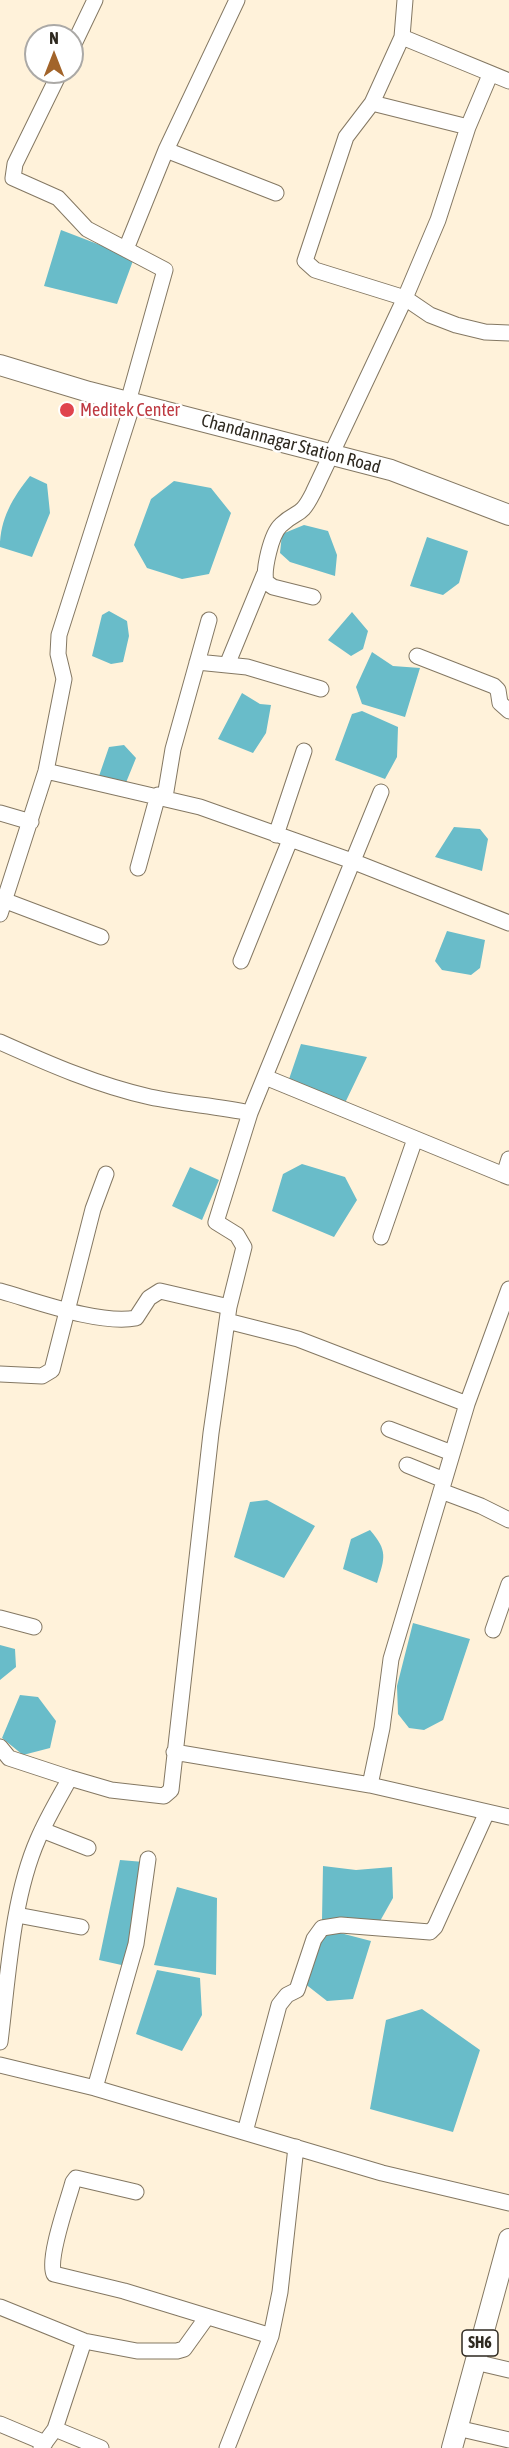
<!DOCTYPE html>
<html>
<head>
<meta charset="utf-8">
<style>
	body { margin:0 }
	#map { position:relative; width:509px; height:2448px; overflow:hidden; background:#fff2da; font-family:"Asap Condensed",sans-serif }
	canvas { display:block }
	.north { position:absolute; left:24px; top:24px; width:60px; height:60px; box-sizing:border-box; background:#fff; border:2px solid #aba9a6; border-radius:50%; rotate:0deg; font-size:16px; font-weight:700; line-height:24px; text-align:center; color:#2e2920 }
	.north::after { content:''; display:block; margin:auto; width:21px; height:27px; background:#a2642a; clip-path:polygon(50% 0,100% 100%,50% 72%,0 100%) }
</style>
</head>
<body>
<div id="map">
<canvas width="509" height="2448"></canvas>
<div class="north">N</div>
</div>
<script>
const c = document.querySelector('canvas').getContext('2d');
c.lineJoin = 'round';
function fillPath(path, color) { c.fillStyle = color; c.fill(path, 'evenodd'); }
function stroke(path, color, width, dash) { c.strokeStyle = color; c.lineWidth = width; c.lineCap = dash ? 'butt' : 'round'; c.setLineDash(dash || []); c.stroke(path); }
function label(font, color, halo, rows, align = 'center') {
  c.font = font + ' "Asap Condensed",sans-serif'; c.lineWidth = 5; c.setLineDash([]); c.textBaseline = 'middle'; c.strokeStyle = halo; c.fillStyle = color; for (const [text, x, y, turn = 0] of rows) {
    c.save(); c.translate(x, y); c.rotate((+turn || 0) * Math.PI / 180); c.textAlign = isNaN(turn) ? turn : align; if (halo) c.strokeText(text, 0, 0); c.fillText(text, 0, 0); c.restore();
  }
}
fillPath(new Path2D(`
	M61,230L134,258L117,304L44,286Z
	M30,476L47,484L50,513L32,557L0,547C0,519 13,497 30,476Z
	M174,481L211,488L231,513L209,574L182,579L147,568L134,545L151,499Z
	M304,525L328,531L337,555L335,576L290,562L280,553L282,534Z
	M427,537L468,551L459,583L443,595L410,586Z
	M109,611L127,621L129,636L123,662L111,664L92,656L102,615Z
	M352,612L368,631L363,649L351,656L328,640Z
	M372,652L393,666L420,668L405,717L362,704L356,687Z
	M242,693L260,704L271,705L266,733L253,753L218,739Z
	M362,711L398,727L397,757L385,779L335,760L352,714Z
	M124,745L136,758L125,785L99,776L109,747Z
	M454,827L480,829L488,839L482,871L435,857Z
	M447,931L485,940L480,968L471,975L442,970L435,961Z
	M301,1044L367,1057L345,1103L287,1085Z
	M302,1164L345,1177L357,1200L334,1237L272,1211L283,1174Z
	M190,1167L219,1180L202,1220L172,1206Z
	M267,1500L315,1526L284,1578L234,1557L250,1502Z
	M370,1530C388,1551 385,1557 377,1583L343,1569L351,1539Z
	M413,1623L470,1639L443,1720L424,1730L409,1728L398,1714L397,1686Z
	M0,1645L15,1649L16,1667L0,1680Z
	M20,1695L38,1697L56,1721L50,1748L23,1755L2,1738Z
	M120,1860L144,1862L126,1966L99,1960Z
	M323,1866L356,1870L392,1867L393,1898L375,1930L322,1920Z
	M177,1887L217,1898L216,1975L154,1965Z
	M325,1929L371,1941L353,1999L327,2001L304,1983Z
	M157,1970L200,1978L202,2015L182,2051L136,2034Z
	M422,2009L480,2050L453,2132L370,2109L386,2020Z`), '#69bcc9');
const minor = new Path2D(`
	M405,0L402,37L372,103L346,137L305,261L315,270L405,298L430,315L456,325L485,332L509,333
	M402,37L509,81
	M72,48L95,0
	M60,72L15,164L13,178L58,198L87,229L165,270L128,402
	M468,127L490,75
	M166,150L276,193
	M126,249L166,150L237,0
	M313,597L273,587L266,582C263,570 271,534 281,525C298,509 300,519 313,493L405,298L438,220L468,127L372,103
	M417,656L494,686L498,690L500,703L509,711
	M197,662L247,667L321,689
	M227,665L264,575
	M46,771L200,807L352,861L509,923
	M165,797L173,749L209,620
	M0,813L31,822
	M276,835L304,751
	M138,868L158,795
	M6,901L101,937
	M0,914L46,771L64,679L58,654L59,635L133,403
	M241,961L290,840
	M0,1042C49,1064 97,1085 150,1097C183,1104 217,1106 250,1113L381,792
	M265,1077L504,1175
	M509,1159L504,1175L509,1177
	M381,1237L415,1139
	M0,1291C36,1301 100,1325 136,1318L149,1298L160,1291L229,1307
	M227,1321L298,1339L467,1404
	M0,1374L42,1376L52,1370L93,1209L106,1174
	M389,1429L452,1453
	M407,1465L444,1480
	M441,1491L481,1506L509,1520
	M0,1618L34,1627
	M493,1630L509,1584
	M0,1747L9,1758L70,1778
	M174,1752L370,1785L509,1817
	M370,1785L382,1728L391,1659L467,1404L509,1289
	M42,1830L88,1848
	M17,1915L81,1927
	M0,2042C8,1978 12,1898 38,1839C47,1818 59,1798 70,1778L111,1790L164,1796L171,1790L211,1433L229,1307L244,1247L237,1235L216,1222L250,1113
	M0,2065L95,2088L382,2173L509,2203
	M95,2088L136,1944L148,1859
	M245,2132L279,2005L287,1995L297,1990L314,1939L322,1928L341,1925L430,1932L435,1927L487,1812
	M136,2192L76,2178L73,2182C68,2201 47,2258 54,2274L124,2291L271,2336
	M0,2307L84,2341L137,2351H177L184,2349L207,2317
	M475,2362L509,2370
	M0,2424L45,2443
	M457,2428L509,2440
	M55,2429L101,2448
	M41,2448L55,2429L84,2341
	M227,2448L271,2336L280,2292L296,2147`);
const major = new Path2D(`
	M0,365L89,392L391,470L509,515
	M452,2448L509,2239`);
stroke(minor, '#847863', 17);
stroke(major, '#847863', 22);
stroke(minor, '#fff', 15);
stroke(major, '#fff', 20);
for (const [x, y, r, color] of [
	[67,410,8,"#e0444e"]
]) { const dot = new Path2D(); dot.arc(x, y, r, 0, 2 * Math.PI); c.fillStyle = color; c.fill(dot); stroke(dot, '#fff', 2); }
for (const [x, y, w] of [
	[480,2343,36]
]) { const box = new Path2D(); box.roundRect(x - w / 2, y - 13, w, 26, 4.5); c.fillStyle = '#fff'; c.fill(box); stroke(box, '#2e2920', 1.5); }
label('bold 16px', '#2e2920', null, [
	["SH6",480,2343]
]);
label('18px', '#be3a42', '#fff', [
	["Meditek Center",80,410]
], 'left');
label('18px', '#2e2920', '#fff', [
	["Chandannagar Station Road",291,444,15]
]);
</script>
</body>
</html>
